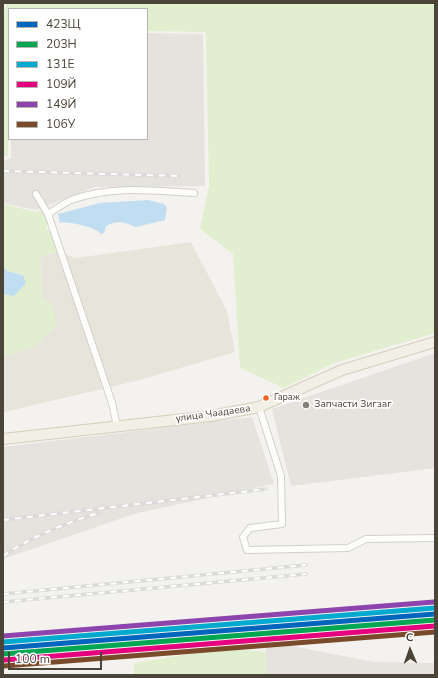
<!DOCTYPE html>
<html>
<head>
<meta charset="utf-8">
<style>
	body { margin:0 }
	#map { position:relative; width:438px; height:678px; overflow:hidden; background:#f4f2ee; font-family:"Nunito Sans",sans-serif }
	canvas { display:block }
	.frame { position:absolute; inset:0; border:4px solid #4b4439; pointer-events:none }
	.legend { position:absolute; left:8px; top:8px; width:140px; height:132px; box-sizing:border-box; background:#fff; border:1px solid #b7b4b0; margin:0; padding:5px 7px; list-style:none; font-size:12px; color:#4b4439 }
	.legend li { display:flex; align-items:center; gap:8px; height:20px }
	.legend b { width:20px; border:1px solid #b7b4b0 }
	.north { position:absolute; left:390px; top:630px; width:40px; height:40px; -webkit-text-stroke:3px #fff; paint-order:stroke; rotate:358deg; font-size:11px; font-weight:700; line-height:16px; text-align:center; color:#4b4439 }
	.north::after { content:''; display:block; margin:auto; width:14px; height:18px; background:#4b4439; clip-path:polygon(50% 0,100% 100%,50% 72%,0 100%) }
	.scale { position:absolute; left:8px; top:652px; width:94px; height:18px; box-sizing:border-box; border:2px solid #4b4439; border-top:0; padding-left:5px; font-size:12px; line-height:14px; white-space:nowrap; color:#4b4439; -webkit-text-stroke:3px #fff; paint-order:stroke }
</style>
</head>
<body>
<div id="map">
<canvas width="438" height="678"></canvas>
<div class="frame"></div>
<ul class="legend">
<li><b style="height:5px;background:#0065bd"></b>423Щ</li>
<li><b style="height:5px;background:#00a651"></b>203Н</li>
<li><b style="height:5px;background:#00a9ce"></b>131Е</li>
<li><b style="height:5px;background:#e5007d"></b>109Й</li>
<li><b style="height:5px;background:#8e44ad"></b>149Й</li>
<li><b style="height:5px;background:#7a4b2a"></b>106У</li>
</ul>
<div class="north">С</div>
<div class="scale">100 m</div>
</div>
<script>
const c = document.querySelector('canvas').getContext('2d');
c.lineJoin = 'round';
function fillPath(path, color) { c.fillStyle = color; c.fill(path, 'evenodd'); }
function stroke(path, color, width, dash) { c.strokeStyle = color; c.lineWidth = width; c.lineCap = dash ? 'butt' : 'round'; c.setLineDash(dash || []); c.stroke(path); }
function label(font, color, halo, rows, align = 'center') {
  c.font = font + ' "Nunito Sans",sans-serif'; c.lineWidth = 3.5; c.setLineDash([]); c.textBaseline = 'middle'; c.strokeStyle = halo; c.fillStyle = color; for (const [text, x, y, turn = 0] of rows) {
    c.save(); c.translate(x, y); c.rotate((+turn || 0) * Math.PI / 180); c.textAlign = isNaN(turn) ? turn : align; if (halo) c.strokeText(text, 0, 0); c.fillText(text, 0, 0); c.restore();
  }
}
fillPath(new Path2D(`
	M191,242L227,311L235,352L136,381L4,412L3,349L42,300L40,257L58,252L76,258Z`), '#e7e4dc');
fillPath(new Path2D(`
	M147,33L203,34L205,186L95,187L36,210L3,203V161L11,158V139H147Z
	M435,353V468L291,486L272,409Z
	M252,417L274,484L137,513L3,559V447Z
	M266,641L374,662L435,663V675H266Z`), '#e6e2de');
fillPath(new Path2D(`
	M7,3H435V333L334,363L284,388L240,368L233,254L200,229L209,186L206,32L147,31V9H9L8,156L3,157V15Z
	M3,204L36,212L43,210L47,219V230L52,233L58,252L40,257L42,300L51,302L57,325L35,346L3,357V294L14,296L23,275L7,271L3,267Z
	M227,648L266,652V675H134V663Z`), '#e1eecf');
fillPath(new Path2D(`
	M148,200L164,204L167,207L165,220L136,227C124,222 118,220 106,226L104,233L101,234C96,227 68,221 60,223L58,214L100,203Z
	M3,267L7,271L23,275L26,283L14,296L3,294Z`), '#c0ddf1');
const minor = new Path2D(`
	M36,194L48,214L112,403L117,426
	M48,214C56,209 65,202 74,199C113,185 155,191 194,193
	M259,407L281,476L282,524L250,528L243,537L247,550L348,548L366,539L435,538`);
const primary = new Path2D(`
	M3,439L211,416L259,407L342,370L435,342`);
stroke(minor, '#d2d0cb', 8);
stroke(primary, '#d6cebb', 12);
stroke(minor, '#fdfdfc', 6);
stroke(primary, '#f2efe6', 10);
const rail = new Path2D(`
	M3,171L179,176
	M3,520L266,489
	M3,556C33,536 65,523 99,513
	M3,594L306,565
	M3,602L306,574`);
stroke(rail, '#dbdbda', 3.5);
stroke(rail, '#fff', 2, [6]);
stroke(new Path2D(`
	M3,648L435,614`), '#0065bd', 5);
stroke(new Path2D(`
	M3,654L435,620`), '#00a651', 5);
stroke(new Path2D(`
	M3,642L435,608`), '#00a9ce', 5);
stroke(new Path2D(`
	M4,660L435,626`), '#e5007d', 5);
stroke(new Path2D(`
	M3,636L434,602`), '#8e44ad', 5);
stroke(new Path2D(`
	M4,666L435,632`), '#7a4b2a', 5);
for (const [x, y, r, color] of [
	[266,398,3.5,"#f26522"],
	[306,405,4,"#868178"]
]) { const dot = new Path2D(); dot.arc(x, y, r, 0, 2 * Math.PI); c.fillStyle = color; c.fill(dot); stroke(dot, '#fff', 1.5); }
label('9px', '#4b4439', '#fff', [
	["Гараж",274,398]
], 'left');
label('10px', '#4b4439', '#fff', [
	["Запчасти Зигзаг",314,405]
], 'left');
label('10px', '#4b4439', '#fff', [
	["улица Чаадаева",213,414,-8]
]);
</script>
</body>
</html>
